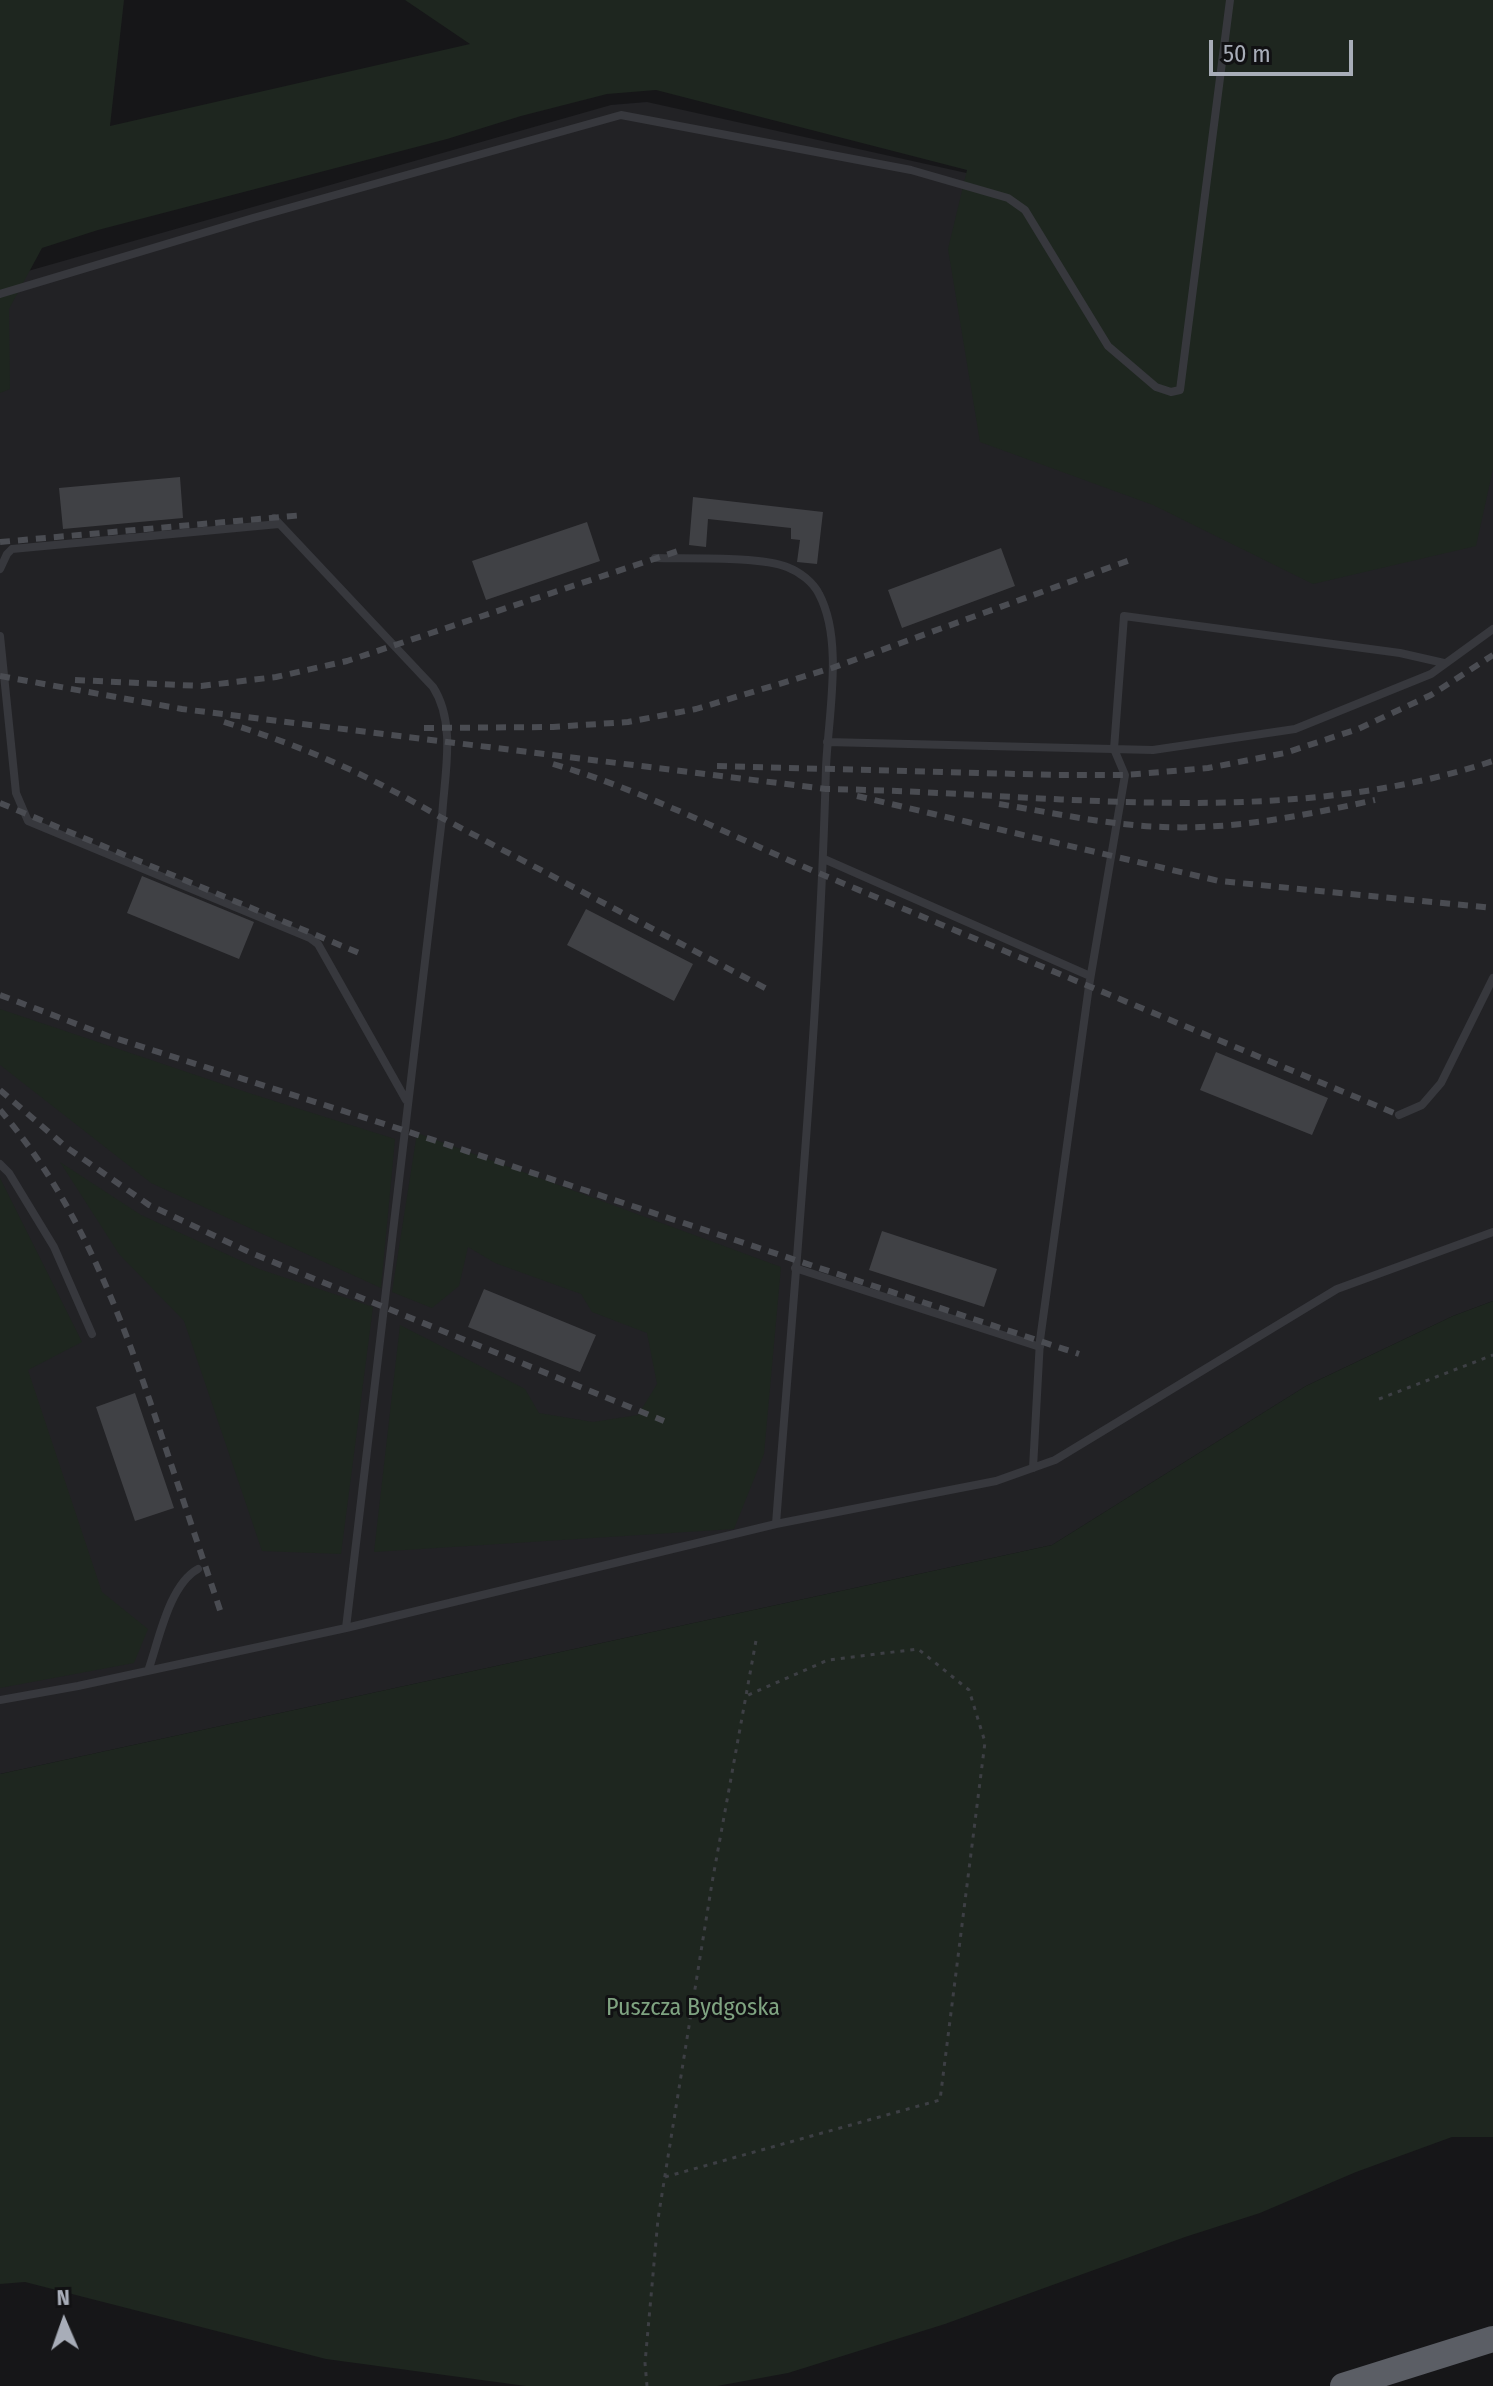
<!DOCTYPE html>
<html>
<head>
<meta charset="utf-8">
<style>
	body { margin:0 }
	#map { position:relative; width:1493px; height:2386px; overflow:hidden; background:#161618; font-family:"Fira Sans Condensed",sans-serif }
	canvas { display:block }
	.north { position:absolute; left:24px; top:2282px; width:80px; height:80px; -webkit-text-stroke:6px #111113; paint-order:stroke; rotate:358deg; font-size:22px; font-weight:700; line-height:32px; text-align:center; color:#a8adb8 }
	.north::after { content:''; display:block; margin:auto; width:28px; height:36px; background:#a8adb8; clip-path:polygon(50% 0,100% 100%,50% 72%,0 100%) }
	.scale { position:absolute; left:1209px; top:40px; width:144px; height:36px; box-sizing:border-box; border:4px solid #a8adb8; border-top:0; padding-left:10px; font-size:24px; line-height:28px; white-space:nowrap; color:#a8adb8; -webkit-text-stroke:6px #111113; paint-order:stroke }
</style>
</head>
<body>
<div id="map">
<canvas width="1493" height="2386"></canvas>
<div class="north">N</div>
<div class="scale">50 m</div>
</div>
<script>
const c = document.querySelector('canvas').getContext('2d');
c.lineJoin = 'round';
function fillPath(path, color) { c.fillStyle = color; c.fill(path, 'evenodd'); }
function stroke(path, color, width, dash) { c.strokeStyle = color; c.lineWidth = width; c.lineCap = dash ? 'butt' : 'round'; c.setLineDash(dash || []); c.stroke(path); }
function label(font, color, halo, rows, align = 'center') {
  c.font = font + ' "Fira Sans Condensed",sans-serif'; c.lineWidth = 6; c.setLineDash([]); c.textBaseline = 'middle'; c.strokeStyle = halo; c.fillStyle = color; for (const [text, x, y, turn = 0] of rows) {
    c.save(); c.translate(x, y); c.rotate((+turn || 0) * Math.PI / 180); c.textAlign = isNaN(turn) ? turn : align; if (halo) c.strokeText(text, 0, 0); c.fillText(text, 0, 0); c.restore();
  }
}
fillPath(new Path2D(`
	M1493,0V1301L1453,1316L1306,1386L1052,1545L0,1774V279L611,105L647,102L1025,186Z`), '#222225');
fillPath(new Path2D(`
	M0,0H124L110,126L470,44L405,0H1493V469L1476,546L1313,584L1153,505L980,442L948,249L967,170L656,90L607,94L521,116L447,139L98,230L42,248L9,309L10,389L0,393Z
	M0,1009L249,1093L395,1139L381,1288L151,1183L0,1065Z
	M417,1133L781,1267L764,1454L734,1529L374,1552L400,1325L525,1389L539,1413L593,1422L638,1415L657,1384L647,1333L592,1312L581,1294L495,1263L468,1247L459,1286L432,1308L392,1292Z
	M60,1162L141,1215L259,1269L373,1307L341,1554L262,1551L184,1321L119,1254Z
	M0,1178L82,1342L28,1370L102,1592L148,1629L134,1663L0,1688Z
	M1493,1301V2137H1452L1356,2172L1260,2213L1185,2237L945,2324L788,2373L717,2386H526L326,2359L25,2282L0,2284V1774L1052,1545L1306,1386L1453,1316Z`), '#1e261f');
fillPath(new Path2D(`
	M180,477L183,518L63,529L59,488Z
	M693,497L823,512L817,564L797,562L800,540L791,539V528L708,519L706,547L689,545Z
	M587,522L600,561L486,600L472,561Z
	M1001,548L1015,586L902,628L888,590Z
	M142,876L254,922L239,959L127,913Z
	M586,909L693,964L674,1001L567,945Z
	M1216,1052L1328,1098L1312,1135L1200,1090Z
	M882,1231L997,1269L984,1307L869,1270Z
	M484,1289L596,1335L580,1372L468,1327Z
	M135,1393L174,1508L135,1521L96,1407Z`), '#404145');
stroke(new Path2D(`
	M1379,1399L1493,1355
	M665,2177L940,2100L985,1742L969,1690L918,1649L828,1660L746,1696
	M647,2386L645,2363L658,2219L712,1883L757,1635`), '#3d3f44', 3, [4, 6]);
stroke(new Path2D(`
	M0,294L253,218L621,115L911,170L1008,198L1025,210L1108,346L1156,387L1171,392L1180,390L1230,0
	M274,518L433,687C457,724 444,776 442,818L346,1628
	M655,558C686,559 761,556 787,567C800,572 813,582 819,594C844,641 828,716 826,768C819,1020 795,1273 776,1524
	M0,569L7,554L12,549L279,524
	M0,636L16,793L28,821L310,938L318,944L406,1100
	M827,742L1153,750L1295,729L1431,674L1493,629
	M824,859L1090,976
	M1399,1115L1422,1105L1441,1083L1493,978
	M0,1164L9,1173L54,1247L92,1334
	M795,1268L1040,1347
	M1033,1468L1040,1340L1089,986L1125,775L1114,749L1124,616L1400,653L1444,663
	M148,1671C159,1640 169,1585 198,1569
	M0,1700L78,1686L346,1628L776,1524L996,1481L1055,1460L1337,1289L1493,1232`), '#37383d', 8);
stroke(new Path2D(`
	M1343,2386L1493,2339`), '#5b5e65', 26);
stroke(new Path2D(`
	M0,542L304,515
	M0,676L182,709L826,789C1047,792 1279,832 1493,761
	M75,680L201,686L276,677L347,661L678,551
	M224,722C306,747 368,775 442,818L767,989
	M424,728L553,727L628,722L696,709L832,668L1130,560
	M553,764C649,792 736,839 828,877C1018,957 1209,1036 1399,1115
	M717,766L1057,775H1125L1208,768L1285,753L1358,729L1431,695L1493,655
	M857,796L1219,881L1493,908
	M0,803L359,953
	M999,804C1054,813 1108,825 1163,827C1234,830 1306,815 1375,800
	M0,995L108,1036L403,1130L1079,1354
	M0,1090L66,1147L149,1205L251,1253L664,1421
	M0,1110C80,1203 123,1320 161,1434C181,1494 201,1553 221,1613`), '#4a4c52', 6, [10, 8]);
label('24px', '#7fa381', '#111113', [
	["Puszcza Bydgoska",693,2008]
]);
</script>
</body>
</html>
